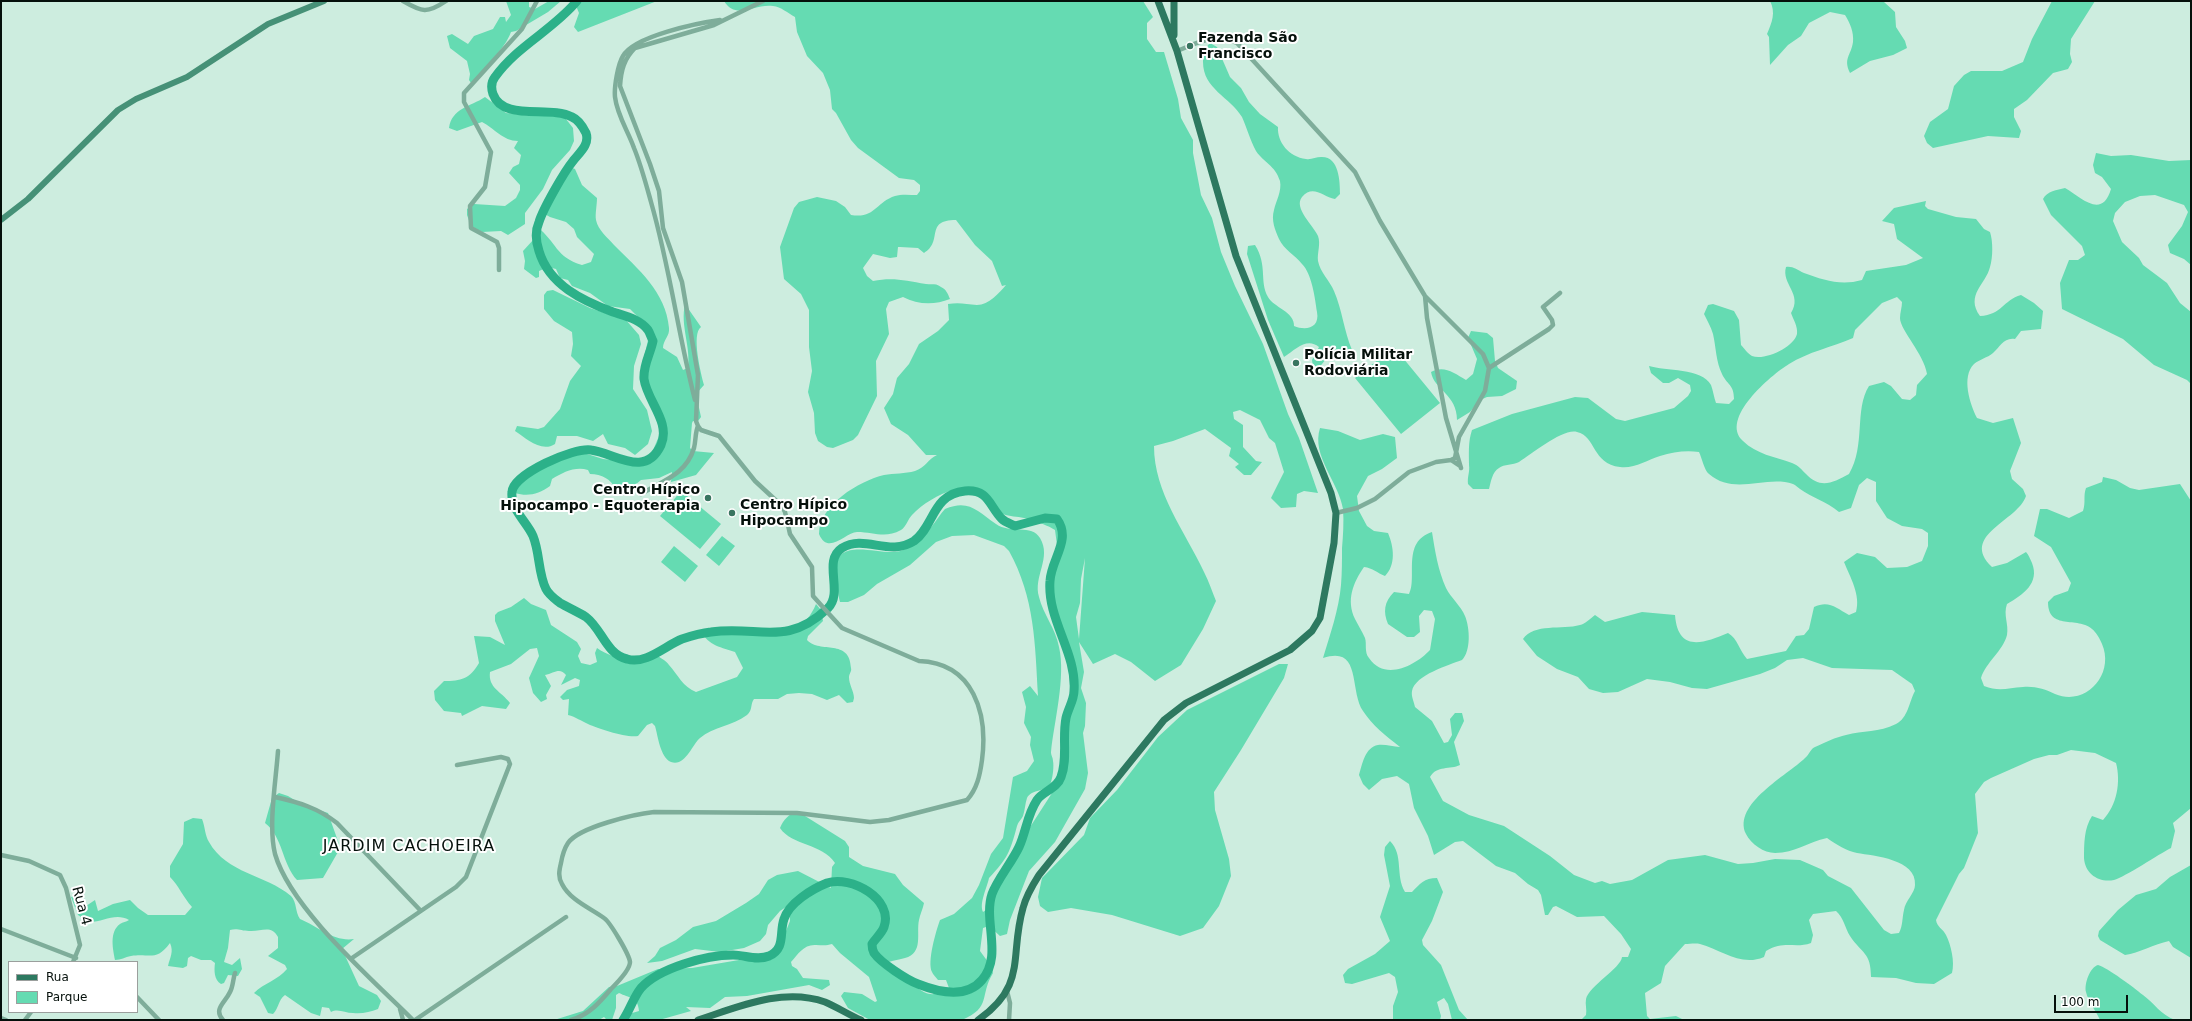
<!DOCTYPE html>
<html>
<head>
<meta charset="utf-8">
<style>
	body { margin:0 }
	#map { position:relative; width:2192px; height:1021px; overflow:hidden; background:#cdeddf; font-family:"DejaVu Sans",sans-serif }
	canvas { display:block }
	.frame { position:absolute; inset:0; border:2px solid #05100b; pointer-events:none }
	.legend { position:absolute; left:8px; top:961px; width:130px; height:52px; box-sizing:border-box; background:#fff; border:1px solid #9b9f9d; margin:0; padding:5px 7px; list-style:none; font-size:12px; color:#05100b }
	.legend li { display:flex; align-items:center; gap:8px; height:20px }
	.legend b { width:20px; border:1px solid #9b9f9d }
	.scale { position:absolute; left:2054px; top:995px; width:74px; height:18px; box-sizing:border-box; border:2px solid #05100b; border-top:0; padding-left:5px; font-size:12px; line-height:14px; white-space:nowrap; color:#05100b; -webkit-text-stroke:3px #fff; paint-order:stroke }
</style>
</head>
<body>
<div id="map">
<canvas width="2192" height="1021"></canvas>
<div class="frame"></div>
<ul class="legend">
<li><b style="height:5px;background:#2d7960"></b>Rua</li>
<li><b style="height:11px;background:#65dbb2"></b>Parque</li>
</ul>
<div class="scale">100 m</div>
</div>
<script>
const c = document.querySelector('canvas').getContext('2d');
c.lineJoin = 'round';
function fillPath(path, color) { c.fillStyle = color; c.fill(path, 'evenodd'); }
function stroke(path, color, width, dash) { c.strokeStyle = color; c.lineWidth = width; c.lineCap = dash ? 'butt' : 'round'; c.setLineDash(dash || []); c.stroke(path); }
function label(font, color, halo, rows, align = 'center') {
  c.font = font + ' "DejaVu Sans",sans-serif'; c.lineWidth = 4; c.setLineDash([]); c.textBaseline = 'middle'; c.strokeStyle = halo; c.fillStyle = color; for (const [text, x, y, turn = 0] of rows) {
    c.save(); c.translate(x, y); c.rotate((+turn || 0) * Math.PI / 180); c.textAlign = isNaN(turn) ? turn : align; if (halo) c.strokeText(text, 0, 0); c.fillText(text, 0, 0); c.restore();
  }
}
fillPath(new Path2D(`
	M506,1H529V7L535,9L549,1H561L548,12L516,31L511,32C504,51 485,64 475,82L471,83L469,80L470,74L467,61L450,48L447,36L452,34L468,44L474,36L493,29L500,17H505L506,22L511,15Z
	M574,1H657L578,32L574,27L579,13Z
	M724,1H1143L1153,17L1147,23V39L1156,52H1164L1178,99L1181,118L1193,140V153L1201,195L1212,218L1221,252L1235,286L1263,344L1288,414L1299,438L1318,493L1304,491L1297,494L1296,507L1281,508L1271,498L1284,472L1275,443L1269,438L1260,420L1240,410L1233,412L1234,419L1243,425V447L1256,461L1262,462L1251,475H1244L1235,467L1239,464L1229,456L1231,448L1205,429L1173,441L1154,446C1154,493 1185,531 1204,572C1209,582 1212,591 1216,601L1203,629L1181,665L1155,681L1131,662L1115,654L1093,664L1079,642L1084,672L1081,688L1086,703L1085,726L1083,733L1088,773L1085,789L1055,842L1029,871L1010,920L1007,934L1000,936L989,926L983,928L980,951L991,966L993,973C979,996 992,1007 962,1020H870L848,1008L841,996L844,992L862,994L875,1002L877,1001L869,977L840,953L832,944C826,946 822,945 816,945C804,944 798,954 791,962L792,966L797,969L803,978L829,980L830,985L822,990L809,985L747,996L725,997L710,1008L686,1007L691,1011L659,1020H619L622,1016L639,1011C638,997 629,998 619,993L616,995V1008L612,1020H607L604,1017L599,1020H554L583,1011L609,987L617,986L658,969L692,968L739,960L756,961L774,952L784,936L790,921V913L786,907L780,911L768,925L766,934L760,941L744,948L720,952L695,949L662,961L647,963L655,956L660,948L676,940L693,927L716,921L746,903L759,894L768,880L777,875L798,871L831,888L832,867L835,863C822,843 792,846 780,828C784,819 788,815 797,811L845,841L849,847V857L863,866L895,874L903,885L924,903C923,909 920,914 919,920C916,933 924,953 905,958C897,960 889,961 881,965C888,972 893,974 902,978C922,987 925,1003 949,988L946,980H938C936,977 933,975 932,972C927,962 936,931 940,920L954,914L972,898L979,885L991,854L1003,838L1013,777L1027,771L1034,761L1030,745L1031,737L1024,723L1026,707L1022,692L1030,686L1038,696C1035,644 1035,598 1009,551L1004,546L974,535L952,536L936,542L910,565L877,584L864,595L848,602H840L839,598L835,570C837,533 885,559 903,550C912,545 926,534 932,526C937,520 940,514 945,509C969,499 977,511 996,524C1010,534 1032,524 1040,538C1052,558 1033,576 1039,597C1043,614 1056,629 1059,647C1066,677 1054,722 1051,752C1051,756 1053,757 1053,761C1054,766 1053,776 1051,782C1048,792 1031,789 1027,798C1025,804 1025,810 1023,816C1021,820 1018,822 1017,826C1010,852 1008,858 989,878C987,888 979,903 983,912L989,908L996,883L1011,864L1012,855L1063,776L1067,767L1061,748V734L1067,704L1073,690L1067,651L1054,614L1051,590V575L1057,545L1055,530C1050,526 1030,519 1024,518C1017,516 1010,517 1003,514C985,506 977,486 953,490C939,494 922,504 912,515C908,519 906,527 901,530C885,539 874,532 857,532C846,532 828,556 819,534C819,505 859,481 884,475C894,473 905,474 915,471C925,468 928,459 937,455H926L908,435L891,424L884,408L893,394L897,378L909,364L919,344L938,331L949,320L948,304C959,302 966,304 977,305C989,305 999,293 1006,285L1002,286L992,261L975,245L956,220C924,220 944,241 924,253L918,248L900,247H898L897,257L890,258L873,254L863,268L867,276L873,281C894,277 906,281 926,284C932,285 936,283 941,287C946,289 948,294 950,299C935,305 918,305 903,297L889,302L886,309L889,334L876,361L877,396L858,435L853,440L833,448L827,447L818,441L815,433L814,413L808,392L812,371L809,347V310L801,294L784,279L780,247L794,208L799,202L817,197L836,201L845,207L851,215C875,219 876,202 895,196C901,194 910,195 917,195L920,191V185L914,180L899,178L858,148L851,140L836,113L832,109L830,90L823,73L807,56L797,32L795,17C788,13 781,7 773,6C755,3 736,21 724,1ZM1085,558L1079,639L1076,617L1080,603L1081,579Z
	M1770,1L1884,2L1895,12L1896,27L1905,41L1907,48L1893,55L1870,61L1850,73C1843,58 1851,56 1853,42C1854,32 1850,23 1845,15L1830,12L1809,23L1801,36L1788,45L1770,65L1769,37L1767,34C1772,22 1776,13 1770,1Z
	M2052,1H2095L2071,39L2070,54L2072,62L2068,69L2053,73L2027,100L2014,109V117L2021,131L2019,138L1988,136L1933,148L1927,143L1924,136L1930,122L1948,109L1954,86L1964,75L1971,71H2002L2023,62L2032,39Z
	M1210,43L1217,47L1230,77L1241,88L1249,102L1260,114L1278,127C1277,142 1289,157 1306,159C1311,160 1316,157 1321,157C1339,156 1340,181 1340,194L1335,199C1323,197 1313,184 1302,197C1293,208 1314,226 1318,236C1321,244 1317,253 1318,261C1320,272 1330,281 1334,291C1342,309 1344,331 1352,350L1330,354L1314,374L1312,360L1319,347C1307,337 1296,349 1284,357L1268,320L1247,254L1248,246L1255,245C1268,266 1259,281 1268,297C1273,307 1295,312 1294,326C1306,331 1320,328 1317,312C1315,298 1312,274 1302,264C1295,255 1284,250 1279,239C1275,230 1271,220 1274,210C1276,201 1282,191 1280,181C1275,165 1264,163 1256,151C1250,140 1247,128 1242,117C1230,97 1203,89 1203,62C1203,54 1204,49 1210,43Z
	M485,97L506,113L531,116L554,111L562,114L573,128L574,141L570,150L552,170L543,189L525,213V224L508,235L501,231L482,232L471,226L467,215V209L474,204L505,206L516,198L520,190V185L509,173L513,167L519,164L521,155L514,148L518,141C503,141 494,128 482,122L457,131L449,128C452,108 470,107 485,97Z
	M2096,153L2111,156L2131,155L2169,161L2191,160V265L2184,259L2170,253L2168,245L2182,226L2188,212L2184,205L2155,195L2140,196L2125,202L2115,213L2113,221L2122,242L2139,258L2143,265L2167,283L2180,303L2191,312V384L2187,380L2154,365L2123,339L2062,309L2060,283L2069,260H2078L2085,255L2082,246L2051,215L2043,199C2047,191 2057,190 2065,188C2081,197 2102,220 2111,189L2102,177L2095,173L2093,165Z
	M570,167L575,169L582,185L597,198C597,205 595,214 596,220C598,230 608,238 614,245C638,269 666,292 669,328C670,336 663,340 663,348L677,357L683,370L688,368C691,346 680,326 685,304L701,327C691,334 701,374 704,385L696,394L701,417L698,421H693L692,423L690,448L693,451L714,453L696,475L671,482L672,472L659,478L641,480L635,485L616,490C611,479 602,474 590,474L588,470C576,466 563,472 552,479L550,486C539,494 528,497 515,493L519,481L531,472L564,456L584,453L603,459L629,462L645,459L651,455L659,436L660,417L651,396L644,366V357L649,336L646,325L630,309L608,306L590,293L572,286L568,280L560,278L556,269L548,267L539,271V277L536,278L524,269L525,261L523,251L534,239L537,227C557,242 555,257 582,265L591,262L594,254L577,237L574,229L566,222L550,217L541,212L559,180Z
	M1926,201L1925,206L1928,209L1956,217L1976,219L1984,229L1990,232C1993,241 1993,257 1990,267C1986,284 1965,295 1980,316C2002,315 2003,300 2021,295L2034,303L2043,311L2041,329L2021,331L2015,339C2004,337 2000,347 1993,353C1987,358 1980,359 1974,364C1961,377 1970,404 1977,418L1993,423L2013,418L2021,443L2010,471L2012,479L2023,489L2026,496C2018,521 1959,535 1992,567L2007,563L2026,552C2029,555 2030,559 2032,563C2040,583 2023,595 2007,604C2003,615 2009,624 2007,635C2003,651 1986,662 1981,678L1984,686C1999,692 2008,688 2023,687C2035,686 2045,689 2055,694C2086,707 2115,674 2102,644C2100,639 2096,632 2092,629C2078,616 2048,631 2048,602L2054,596L2068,591L2071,583L2051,547L2034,536L2040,509H2047L2069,518L2083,511C2086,502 2083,496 2086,488L2102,482L2103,477L2116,480L2130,488L2139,490L2180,484L2191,501V808L2173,823L2175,831L2171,848C2159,854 2125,877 2114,880C2099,883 2085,874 2084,858C2084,844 2084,828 2092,816L2103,820C2117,805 2121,782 2116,763L2095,753L2071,750L2057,755H2049L2034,759L1991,778L1984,782L1975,794L1978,833L1964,868L1959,874L1936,920C1937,927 1943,929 1946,935C1951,945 1955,962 1952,973L1934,984L1916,983L1896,978L1871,977C1871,952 1862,954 1850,936C1845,928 1844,918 1836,911L1813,914L1809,920L1813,935L1811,943C1795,949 1785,940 1766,951L1764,957C1741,967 1722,950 1700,944C1696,943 1689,944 1685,944L1665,966L1661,983L1645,993L1647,1016L1650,1019L1676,1016L1684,1020H1581L1586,1015C1587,1010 1585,1004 1586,999C1589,986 1621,968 1622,957H1628L1631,949L1621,934L1604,916L1577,917L1556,906L1553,907L1548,915H1545L1541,895L1538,890L1528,884L1515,873L1496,866L1463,841L1455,842L1434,855L1428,836L1414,808L1409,784L1397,776L1382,779L1369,790L1363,784L1359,775C1362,765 1365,747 1378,745C1385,744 1393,747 1400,747C1386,736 1372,725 1363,711C1349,690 1362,645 1323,658C1330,635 1339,609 1341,585C1342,573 1342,560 1342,548C1343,536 1344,522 1343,509C1339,482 1311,456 1320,428L1338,431L1360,440L1383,434L1395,437L1397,458L1382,469L1368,476L1357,496L1359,511L1367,526L1374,531L1388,533C1394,547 1396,565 1385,576C1377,573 1373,568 1364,567C1353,583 1346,600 1355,619C1358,625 1362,631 1365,638C1367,644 1364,652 1369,658C1385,682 1416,665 1430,650L1435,619L1432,611L1424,610L1419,616L1420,632L1414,637H1407L1388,624C1383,612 1384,602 1394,592L1409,594C1418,578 1401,542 1432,532C1435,551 1438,570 1446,588C1451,598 1461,606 1465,616C1470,628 1471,651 1462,660C1449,665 1415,675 1412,691C1411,696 1414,702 1415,707L1432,721L1444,743L1448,742L1452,735L1450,719L1455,713H1462L1464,721L1454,742L1460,765C1450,770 1437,765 1430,777L1443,801L1469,815L1504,826L1550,856L1574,875L1595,883L1602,881L1610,884L1632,880L1668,860L1705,855L1738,864L1753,863L1775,859L1800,860L1823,870L1828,876L1851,888L1884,930L1891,934L1899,933C1903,925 1902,918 1904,910C1905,901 1915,893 1915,885C1917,859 1874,856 1857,853C1847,851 1835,844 1827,838C1808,842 1795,853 1775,853C1764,853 1751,844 1746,834C1732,804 1788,775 1805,758C1809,755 1811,748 1815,747C1824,743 1836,737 1846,735C1863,730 1879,733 1896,724C1908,718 1909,702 1915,691L1912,684L1892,670L1832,668L1803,658L1787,660L1775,668L1760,674L1707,689L1692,688L1670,682L1647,679L1618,692L1603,693L1589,689L1578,677L1557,669L1537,656L1523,639C1534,623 1562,630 1580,625C1585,624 1591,618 1595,615L1605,622L1642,612L1675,615C1678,652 1702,644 1728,633C1738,639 1739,650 1747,659L1786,651L1796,636L1804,635L1809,629L1814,607C1829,600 1836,608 1849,615L1856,612C1861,595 1850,577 1844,562L1857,553L1875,557L1887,568L1907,567L1922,561L1928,546V533L1922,529L1902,526L1887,518L1876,501V482L1867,478L1859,485L1851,508L1839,512C1826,501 1812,498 1800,489C1797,487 1796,485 1793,484C1766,475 1734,496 1709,474C1704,470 1702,458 1699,452C1686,450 1673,452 1660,456C1647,460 1634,469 1620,467C1592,464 1596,436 1577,432C1563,428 1532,454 1519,462C1513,465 1504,464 1499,468C1492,472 1491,482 1489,489H1473L1468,484C1467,477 1470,472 1469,465C1469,453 1468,442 1472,430L1512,414L1575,397L1588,398L1616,419L1625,421L1674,408L1688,396L1691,391L1690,385L1678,378L1669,383H1663L1651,373L1649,366C1665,371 1702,368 1711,385C1713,390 1714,398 1716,403L1729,404L1734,399C1734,384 1727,385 1722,374C1716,362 1716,347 1713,334C1711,327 1707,320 1704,314L1708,305L1713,304L1734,311L1739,320L1741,345C1744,348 1748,354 1752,356C1765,361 1794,347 1797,334C1798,326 1793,319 1791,313C1803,294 1781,284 1786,267C1793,266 1797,270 1804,273C1823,280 1841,286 1862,280L1866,271L1906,265L1923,258L1897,239L1894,224L1882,221L1894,208ZM1897,297L1902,302C1902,307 1900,313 1900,318C1900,330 1924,354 1927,374L1917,385L1916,395L1910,400L1902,399L1891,386L1884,382L1869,386C1854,410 1866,445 1849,474C1833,483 1820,489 1806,474C1802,470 1798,465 1792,463C1775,457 1756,454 1743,441C1719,419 1771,375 1789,364C1808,352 1832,347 1853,338L1855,330L1882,303Z
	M553,290L590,308L626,320L639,335L641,344L634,366L633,389L647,410L652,431L648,444L635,455L625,448L608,444L603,434L593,441L577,436H557L555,444C541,453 526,438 515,431L517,426L538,429L544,427L560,409L570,381L581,366L571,356L573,344L572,332L554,321L544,309V295L547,291Z
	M1471,331L1487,333L1493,338L1495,361L1498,368L1517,381L1516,389L1502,396L1487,397L1480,400L1470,412L1457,420C1457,394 1434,390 1431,372C1444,365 1454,373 1466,380L1473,374L1477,359L1468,338Z
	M1394,347L1440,403L1401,434L1355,378Z
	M681,491L721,524L700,549L660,516Z
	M722,536L735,546L719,566L706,555Z
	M674,546L698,566L685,582L661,562Z
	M524,598L531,604L546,610L551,625L577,642L581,649L578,656L581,663L590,665L597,662L595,653L597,648C615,661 635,660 655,653C659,658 666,660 669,665C678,675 683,687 696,692L737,677L743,668L735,652C723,648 707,645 702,632C740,622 794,657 816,604L821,610L823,621L808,636L807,640C820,654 850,638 851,668C852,671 849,674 849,677C849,685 854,691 854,698L853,702L847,703L839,695L827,700L812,694L799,693L787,694L778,699H754C750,704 753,710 747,715C732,726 713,727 700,738C692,745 685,767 671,762C660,757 658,736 655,726L652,723L647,725L638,736C626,738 599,729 588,724C581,721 576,717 568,715L569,699L563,700L560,697L567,690L579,686L580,680L575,678L561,685L566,675C560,667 554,673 545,675L551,686L546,695L547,699L541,702L533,693L529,678L539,656L537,648L530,649L511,664L490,672C488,688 501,691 510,703L506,709L482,706L462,716L461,713L444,711L435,700L434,691L444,681C461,681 470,679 479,663L474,636L490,637L505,645L495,621V615L498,612L511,607Z
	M1279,664H1288L1284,678L1241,750L1214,792L1215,810L1229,859L1231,876L1219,906L1203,928L1180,936L1112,915L1071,908L1048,912L1040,906L1038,897L1042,878L1084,835L1090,818L1117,790L1158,737L1187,710Z
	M279,793L288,796L301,804L328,813L339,844L338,852L323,878L297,880C282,864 283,837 265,823L272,798Z
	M193,818L202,819C205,826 205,836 209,842C227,874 265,874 291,896C297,902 295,912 300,919C319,927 334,942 354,939L342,949L359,986L377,995L381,1001L378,1009C370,1012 362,1014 353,1013C345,1013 338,1008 331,1012L329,1008L322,1007L320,1016L311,1013L285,995C278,1000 279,1008 273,1014L268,1013L260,997L254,993C264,983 278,980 287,969L285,965L268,956L278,948V937C271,924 261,932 249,931C241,931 238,928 230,930L228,948L224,962L232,965L240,958L242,969L238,976L228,975L224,983L221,984C214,980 214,970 215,963L211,960H201L191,956L188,958L187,966L183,968L168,966C170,957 174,952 170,943C156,962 150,953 131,956C125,957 121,960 115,960C113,949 109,932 120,924C123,922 126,922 129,920C115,912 102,923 88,922L78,915L71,897L74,896L77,899L84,897L86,906L95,900L98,911L113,904L130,900L138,908L148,915H185L192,907C183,897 179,886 170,877V866L183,844L184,822Z
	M1390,841C1404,855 1395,875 1405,892H1412C1420,884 1424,878 1437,878L1443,892L1432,921L1422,940L1423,945L1441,965L1459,1010L1468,1020H1452L1448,1004L1444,998L1437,1002L1441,1016L1440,1020H1393V1006L1398,992L1395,977L1389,973L1352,984L1345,983L1343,975L1348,969L1375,954L1390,941L1380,917L1390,886L1384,855L1385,847Z
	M2191,865V958L2173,947L2169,941C2154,944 2139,953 2125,955L2100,940L2098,936L2099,931L2118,910L2136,895L2156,889L2170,877Z
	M2098,965C2108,968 2133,987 2143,995C2154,1003 2161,1015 2175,1020H2100C2096,1011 2088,1001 2086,992C2084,984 2090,967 2098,965Z`), '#65dbb2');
stroke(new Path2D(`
	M577,1C553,30 517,46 495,77C491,82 491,88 493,94C503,122 550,105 572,117C579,120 583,127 586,133C590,145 579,153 573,161C564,172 543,209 539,222C535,231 536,242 539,251C549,285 583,301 613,312C625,316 640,319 648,330C650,333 651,337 653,341C650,355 643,365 644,379C647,401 671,422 661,445C645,479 615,453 591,450C574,447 513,474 512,492C510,509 527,522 533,536C540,553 538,573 546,589C549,595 555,599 560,603C569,608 578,612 586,617C602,629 606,654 627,659C646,665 666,645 682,639C691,636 702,633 711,632C759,625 786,648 828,608C844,592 822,561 842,548C865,534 889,557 914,541C934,527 932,494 965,491C989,489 989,506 1002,519C1005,522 1011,524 1015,526L1045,518L1057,519C1072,540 1051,559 1050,581C1047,620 1077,653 1074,691C1074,700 1068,709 1066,718C1062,738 1068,759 1061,777C1057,789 1043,791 1037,800C1027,815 1026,832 1019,847C1012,862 997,880 992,894C983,921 1003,956 982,980C966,999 938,992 918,984C907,980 881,963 874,953C873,951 872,947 872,944C875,939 882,933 884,927C894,899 851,875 827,883C812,889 789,903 784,919C779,933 786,948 769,956C757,961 745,955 733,955C706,955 659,968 641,988C633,998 630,1010 623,1020`), '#2cb189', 9);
stroke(new Path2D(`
	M403,1C422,12 427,14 446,1
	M1177,51C1200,42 1213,33 1237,43L1355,172L1380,221L1425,296L1483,354L1489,368L1485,391L1459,437L1455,458L1451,460
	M499,270V248L497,242L471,228L470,206L485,187L491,152L464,102V93L522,29L537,1
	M1425,296L1427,318L1446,418L1461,468
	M1489,368L1549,329L1553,325L1552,320L1543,307L1560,293
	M695,400C678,334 670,268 651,202C646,184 641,165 634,148C628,131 617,115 615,97C614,87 618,64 623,56C634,36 698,23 720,20
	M641,494C662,481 686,475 694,448C696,440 695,433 698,426
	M1336,513L1357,508L1375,499L1409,472L1436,462L1451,460L1460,466
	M278,751C276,780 268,826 275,854C291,909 372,979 413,1020
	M275,797C298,802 318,808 337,823L420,910
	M1,855L29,861L60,875L66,888L80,945L73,962
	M1,929L76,958
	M352,958L456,887L466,877L510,764L508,759L501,757L457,765
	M1007,991L1010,1003L1009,1020
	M137,997L159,1020
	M400,1009L403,1020
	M1,1018L6,1020
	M25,1020L31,1012
	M223,1020C213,1009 225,1003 230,992C233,987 233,979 235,973
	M415,1020L566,917
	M571,1020C589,1015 600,1002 611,989C617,983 630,970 630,962C629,954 610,922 604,918C590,908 570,900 562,884C558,877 559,871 561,863C562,857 564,849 568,843C579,827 635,814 654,812L797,813L870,822L889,820L967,800C977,789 980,775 982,760C988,714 974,663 919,661L842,628L830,615L813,596L812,567L790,534L785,512L782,506L755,481L719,436L701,430L698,426L696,421L698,375L682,282L663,228L659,191L650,164L620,86C621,70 624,59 635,48L714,25L763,1`), '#7ead9a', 4.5);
stroke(new Path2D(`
	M1,220L28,199L118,110L136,99L187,77L268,24L324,1`), '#469177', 6);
stroke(new Path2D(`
	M1174,35V1
	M698,1020C738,1007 783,987 825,1002C837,1007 849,1015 861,1020
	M978,1020C1028,985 1009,956 1023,908C1026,896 1032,886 1039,875L1164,720L1186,703L1290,650L1312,631L1320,618L1334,543L1336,513L1331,493L1236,256L1177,51L1158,1`), '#2d7960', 7);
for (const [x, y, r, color] of [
	[1190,46,4,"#397560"],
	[1296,363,4,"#397560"],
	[708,498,4,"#397560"],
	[732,513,4,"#397560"]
]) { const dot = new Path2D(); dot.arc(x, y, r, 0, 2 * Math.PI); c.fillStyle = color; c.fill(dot); stroke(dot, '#fff', 1.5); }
label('bold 14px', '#05100b', '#fff', [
	["Fazenda São",1198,38],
	["Francisco",1198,54],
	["Polícia Militar",1304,355],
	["Rodoviária",1304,371],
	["Centro Hípico",700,490,"right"],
	["Hipocampo - Equoterapia",700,506,"right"],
	["Centro Hípico",740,505],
	["Hipocampo",740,521]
], 'left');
label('14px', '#05100b', '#fff', [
	["Rua 4",81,906,75]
]);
c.letterSpacing = '1px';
label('16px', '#05100b', '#fff', [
	["JARDIM CACHOEIRA",409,847]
]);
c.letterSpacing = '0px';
</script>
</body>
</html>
